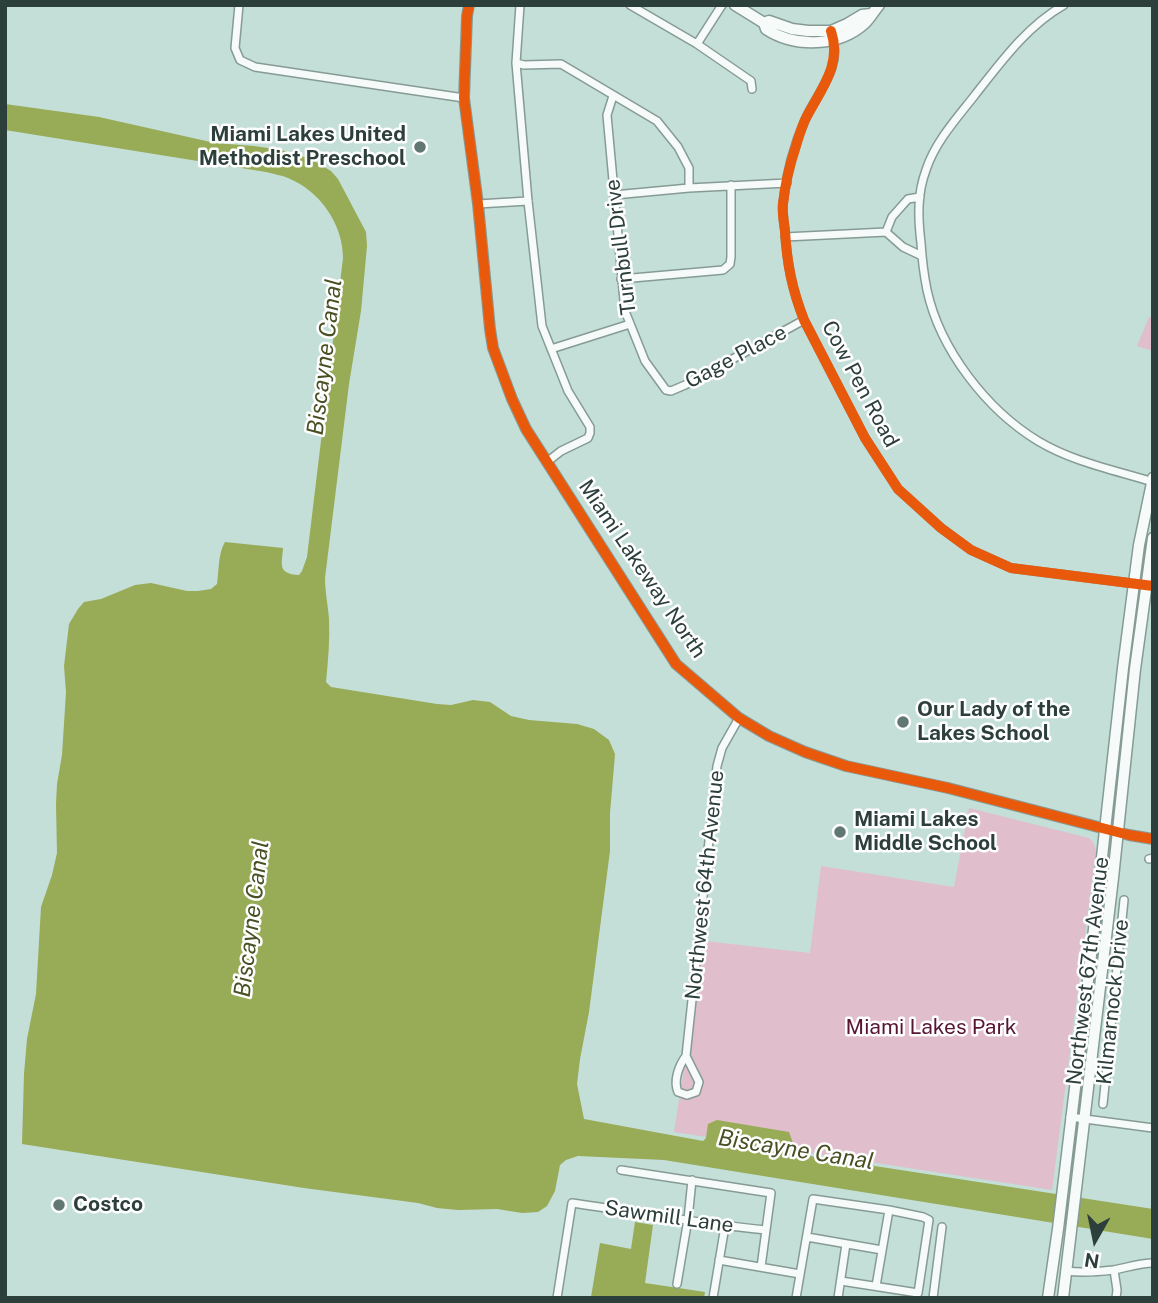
<!DOCTYPE html>
<html>
<head>
<meta charset="utf-8">
<style>
	body { margin:0 }
	#map { position:relative; width:1158px; height:1303px; overflow:hidden; background:#c4ded8; font-family:"Public Sans",sans-serif }
	canvas { display:block }
	.frame { position:absolute; inset:0; border:7px solid #2c3f3b; pointer-events:none }
	.north { position:absolute; left:1060px; top:1205px; width:70px; height:70px; -webkit-text-stroke:5px #fefefe; paint-order:stroke; rotate:189deg; font-size:19px; font-weight:700; line-height:28px; text-align:center; color:#2c3f3b }
	.north::after { content:''; display:block; margin:auto; width:24px; height:32px; background:#2c3f3b; clip-path:polygon(50% 0,100% 100%,50% 72%,0 100%) }
</style>
</head>
<body>
<div id="map">
<canvas width="1158" height="1303"></canvas>
<div class="frame"></div>
<div class="north">N</div>
</div>
<script>
const c = document.querySelector('canvas').getContext('2d');
c.lineJoin = 'round';
function fillPath(path, color) { c.fillStyle = color; c.fill(path, 'evenodd'); }
function stroke(path, color, width, dash) { c.strokeStyle = color; c.lineWidth = width; c.lineCap = dash ? 'butt' : 'round'; c.setLineDash(dash || []); c.stroke(path); }
function label(font, color, halo, rows, align = 'center') {
  c.font = font + ' "Public Sans",sans-serif'; c.lineWidth = 5; c.setLineDash([]); c.textBaseline = 'middle'; c.strokeStyle = halo; c.fillStyle = color; for (const [text, x, y, turn = 0] of rows) {
    c.save(); c.translate(x, y); c.rotate((+turn || 0) * Math.PI / 180); c.textAlign = isNaN(turn) ? turn : align; if (halo) c.strokeText(text, 0, 0); c.fillText(text, 0, 0); c.restore();
  }
}
fillPath(new Path2D(`
	M1149,317L1153,318V351L1137,346Z
	M969,808L1089,838L1093,842L1096,850L1052,1190L674,1132L704,941L810,953L821,866L954,887Z`), '#e0becb');
fillPath(new Path2D(`
	M5,104L99,117L215,143L254,146L281,150L311,159L331,171L338,179L366,232L367,246L361,311L349,384L325,578C325,592 328,605 329,619C330,640 328,661 326,682L331,687L437,704L451,705L473,700L490,702L511,716L529,720L577,724L594,729L609,740L615,754L610,813V851L589,1012L580,1059L577,1084L584,1119L703,1141L706,1138L708,1124L717,1120L789,1132L797,1154L1153,1209V1239L664,1160L578,1156L566,1160L560,1165L555,1191L547,1206L538,1212L522,1213L497,1209L458,1210L437,1208L418,1203L304,1188L22,1144L24,1074L27,1039L36,994L41,907L52,875L57,853L56,804L57,784L62,755L66,692L64,666L69,624L78,609L84,602L101,599L135,585L151,583L187,591H198L211,589L217,584C219,571 218,553 225,542L283,548C282,564 277,574 299,575L302,571L307,557L343,258C343,224 320,191 288,178C281,175 273,174 266,172L5,130Z
	M635,1222L653,1225L645,1283L705,1292L704,1298L591,1297L600,1243L631,1249Z`), '#98ab56');
const minor = new Path2D(`
	M239,5L235,48L240,60L255,67L464,98
	M520,5L516,63L528,201L542,326L568,391L590,427V433L588,438L561,451L547,462
	M630,5L697,44L751,81L752,89
	M1064,5C1027,26 1001,62 975,95C957,118 935,142 926,170C917,194 918,218 921,243C922,259 924,275 927,290C940,350 987,410 1038,441C1073,462 1114,470 1153,482
	M832,35C843,68 817,92 805,120C794,145 786,176 783,203C782,212 784,222 785,231C787,264 792,289 804,320L865,438L898,489L941,528L971,550L1011,568L1153,586
	M697,44L722,5
	M516,63L524,65L561,64L657,121L678,147L689,168V188
	M613,96L607,115L625,311L645,361L666,390L671,391L685,385L804,320
	M614,195L689,188L787,183
	M478,204L528,201
	M886,232L892,217L908,199L920,197
	M785,237L886,232L903,247L922,256
	M621,279L723,270L730,264L731,257V185
	M551,349L630,324
	M1149,859L1153,858
	M686,1056L699,1082L696,1092L687,1095L678,1092C673,1081 679,1065 686,1056L717,766L722,748L739,718
	M1103,1104L1124,900
	M1070,1117L1153,1128
	M621,1170L771,1193L761,1267
	M807,1237L882,1250
	M719,1260L800,1274
	M1114,1270L1117,1290L1116,1298
	M1066,1271C1082,1273 1097,1272 1113,1270C1126,1268 1139,1263 1153,1263
	M677,1284L688,1219L692,1180
	M876,1286L889,1210
	M557,1298L572,1203C636,1212 701,1224 766,1230
	M713,1298L725,1226
	M796,1298L813,1199L889,1210L923,1217L929,1220L918,1293L841,1281
	M838,1298L846,1244
	M933,1298L942,1227`);
const tertiary = new Path2D(`
	M469,5L467,16L464,98L478,204L490,329L493,348L512,399L526,429L676,664L739,718L769,736L805,752L846,766L948,788L1129,835L1153,839`);
const secondary = new Path2D(`
	M735,5L764,23L766,29C795,48 839,47 865,23C870,18 874,11 879,5
	M764,23L769,21L792,29L808,31H831L847,24L862,15L871,14
	M1048,1298L1058,1229L1092,947L1123,668L1139,545L1153,478
	M1063,1298L1113,878L1135,669L1153,538`);
stroke(minor, '#869b96', 10);
stroke(tertiary, '#869b96', 12);
stroke(secondary, '#869b96', 13);
stroke(minor, '#f6faf9', 7);
stroke(tertiary, '#f6faf9', 9);
stroke(secondary, '#f6faf9', 10);
stroke(new Path2D(`
	M469,5L467,16L464,98L478,204L490,329L493,348L512,399L526,429L676,664L739,718L769,736L805,752L846,766L948,788L1129,835L1153,839
	M831,31C842,64 822,88 807,116C802,125 799,136 796,146C790,164 785,185 783,204C782,213 784,222 785,231C787,264 792,289 804,320L865,438L898,489L941,528L971,550L1011,568L1153,586`), '#e8590c', 10);
for (const [x, y, r, color] of [
	[420,147,7,"#617772"],
	[903,722,7,"#617772"],
	[840,832,7,"#617772"],
	[59,1205,7,"#617772"]
]) { const dot = new Path2D(); dot.arc(x, y, r, 0, 2 * Math.PI); c.fillStyle = color; c.fill(dot); stroke(dot, '#fefefe', 2.5); }
label('bold 21px', '#2c3f3b', '#fefefe', [
	["Miami Lakes United",406,135,"right"],
	["Methodist Preschool",406,159,"right"],
	["Our Lady of the",917,710],
	["Lakes School",917,734],
	["Miami Lakes",854,820],
	["Middle School",854,844],
	["Costco",73,1205]
], 'left');
label('21px', '#2c3f3b', '#fefefe', [
	["Turnbull Drive",621,247,-97],
	["Gage Place",736,357,-28],
	["Cow Pen Road",860,384,62],
	["Miami Lakeway North",642,569,56],
	["Northwest 64th Avenue",705,885,-84],
	["Northwest 67th Avenue",1088,971,-83],
	["Kilmarnock Drive",1113,1002,-84],
	["Sawmill Lane",669,1217,8]
]);
label('21px', '#571532', '#fefefe', [
	["Miami Lakes Park",931,1028]
]);
label('italic 23px', '#485023', '#fefefe', [
	["Biscayne Canal",325,357,-83],
	["Biscayne Canal",252,919,-83],
	["Biscayne Canal",796,1150,9]
]);
</script>
</body>
</html>
